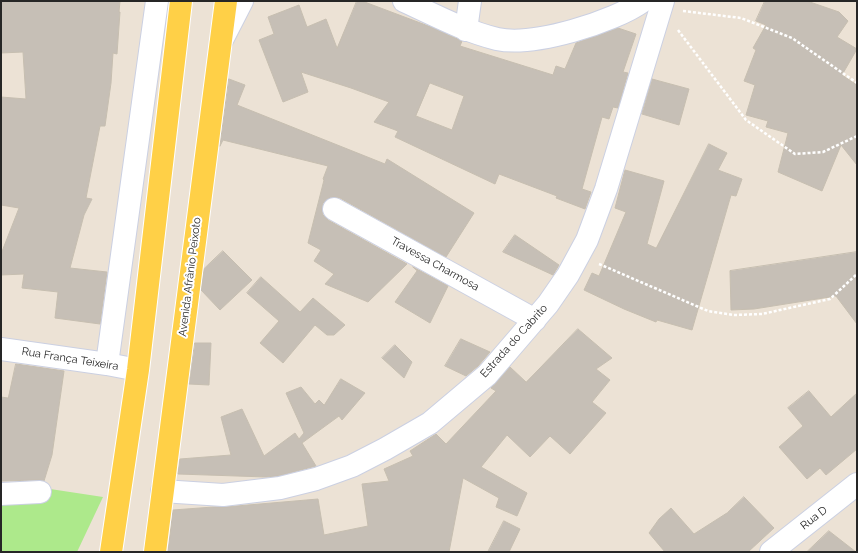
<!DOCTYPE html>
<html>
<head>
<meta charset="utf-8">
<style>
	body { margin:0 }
	#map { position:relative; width:858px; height:553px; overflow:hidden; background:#ece2d5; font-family:Raleway,sans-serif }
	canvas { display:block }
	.frame { position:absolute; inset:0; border:2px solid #262626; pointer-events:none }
</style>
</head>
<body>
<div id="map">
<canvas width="858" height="553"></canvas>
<div class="frame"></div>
</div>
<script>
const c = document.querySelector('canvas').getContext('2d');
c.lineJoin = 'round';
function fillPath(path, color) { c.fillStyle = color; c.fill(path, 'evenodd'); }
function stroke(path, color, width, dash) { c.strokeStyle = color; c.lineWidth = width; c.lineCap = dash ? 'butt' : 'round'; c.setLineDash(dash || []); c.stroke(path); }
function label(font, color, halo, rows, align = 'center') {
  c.font = font + ' Raleway,sans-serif'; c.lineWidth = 4; c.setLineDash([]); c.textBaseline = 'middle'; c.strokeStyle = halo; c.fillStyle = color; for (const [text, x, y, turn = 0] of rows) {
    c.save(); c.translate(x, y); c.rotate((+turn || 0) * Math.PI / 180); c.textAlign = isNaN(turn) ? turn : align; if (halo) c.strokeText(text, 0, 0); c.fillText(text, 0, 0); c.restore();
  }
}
fillPath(new Path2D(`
	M37,487L103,497L77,552H1V492Z`), '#ade98b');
const building = new Path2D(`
	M1,1H120L119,12H120L117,54L113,53L111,83L105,126H100L86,198L92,199L84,215L70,268L107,272L100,324L55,318L58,292L22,288L24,274L1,275V254L19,208L1,205V97L26,99L23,52L1,53Z
	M357,1H362L431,27L462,41L460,46L553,75L556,66L565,69L576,43L618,28L636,34L623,72L628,73L618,108L613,107L609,119L602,117L582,189L591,192L585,209L556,198L557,196L499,174L495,184L395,137L398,131L374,122L389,102L351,88L301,72L308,92L283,102L259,40L274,34L268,17L299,5L307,27L326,19L337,48ZM430,83L464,96L452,130L416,116Z
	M765,1H807L839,12L848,21L837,37L857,49L842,75L857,85V165L841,145L822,191L778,172L788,133L766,127L768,121L746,115L755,85L744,81L756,50L753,48L766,25L756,21Z
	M229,79L245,85L237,105L385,164L387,159L474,213L446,257L340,198L333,197L327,199L323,203L322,210L323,215L328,220L407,264L368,302L325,284L334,274L314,261L321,250L308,243L324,180L323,179L328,166L223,140L220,146Z
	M652,79L689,89L679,125L642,114Z
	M709,144L727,153L718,170L742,179L736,196L731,195L692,330L657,320L656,322L624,309L584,290L592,273L599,276L626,212L615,208L625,170L664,181L647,244L656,248Z
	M515,235L559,265L553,275L503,252Z
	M223,251L252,280L220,310L201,290L204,269Z
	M857,252V324L836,296L754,309L731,310L730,271Z
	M413,267L448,286L430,323L395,302L417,271Z
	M261,277L300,312L313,298L345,325L334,335H327L315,325L283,363L260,343L279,321L247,293Z
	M578,329L612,358L596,369L610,380L592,402L606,413L570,454L550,436L530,457L507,435L481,467L527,493L517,516L496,507L499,498L463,478L449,552H168L173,510L213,507H225L318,499L324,535L368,526L362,484L389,481L384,469L413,456L410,451L436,434L446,444L496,391L491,388L510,367L526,382Z
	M461,339L490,352L478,366L466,376L445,366Z
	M195,343H211L209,385L189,384Z
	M395,345L412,362L404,378L382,358Z
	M16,364L64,371L52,455L44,481L39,480L1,481V397L8,398Z
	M341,379L365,393L342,420L339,416L302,443L316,466L278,476L266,477L178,474L180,459L231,455L221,417L242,409L264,456L295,433L299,439L304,433L286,393L301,387L315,404L319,400L324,405Z
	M809,391L831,417L857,393V449L826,475L820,468L807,479L779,447L803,426L788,408Z
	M744,497L774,528L748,552H665L649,533L659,519L671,508L694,534L727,513Z
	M504,521L520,529L509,552H488Z
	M829,531L856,552H807Z`);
fillPath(building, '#c6bfb6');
stroke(building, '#c6beb0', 1);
const street = new Path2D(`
	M466,30L470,1
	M334,209L535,320
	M1,349L107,364L138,370
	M107,364L157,1
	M162,491L223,495L280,488L316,479L352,466L385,449L430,423L487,375L548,304L568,275L587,240L606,189L663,1
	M1,494L40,492
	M771,552L857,484`);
const secondary = new Path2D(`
	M404,1C435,15 464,31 497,39C533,47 614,22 643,1
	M222,40L242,1`);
const primary = new Path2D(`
	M111,552L138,370L181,1
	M155,552L226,1`);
stroke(street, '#cbd0e2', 24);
stroke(secondary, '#cbd0e2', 24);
stroke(primary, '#fff', 24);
stroke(new Path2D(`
	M683,11L741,18L792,38L857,83
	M678,30L746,120L795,154L823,152L857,136
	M599,264L708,311L734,315L762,314L830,299L857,274`), '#fff', 2.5, [3, 2]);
stroke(street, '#fff', 22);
stroke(secondary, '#fff', 22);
stroke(primary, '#ffd047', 22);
label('11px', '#262626', '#fff', [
	["Travessa Charmosa",435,264,29],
	["Avenida Afrânio Peixoto",190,277,-83],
	["Estrada do Cabrito",514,341,-48],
	["Rua França Teixeira",70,359,9],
	["Rua D",814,518,-38]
]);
</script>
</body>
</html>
